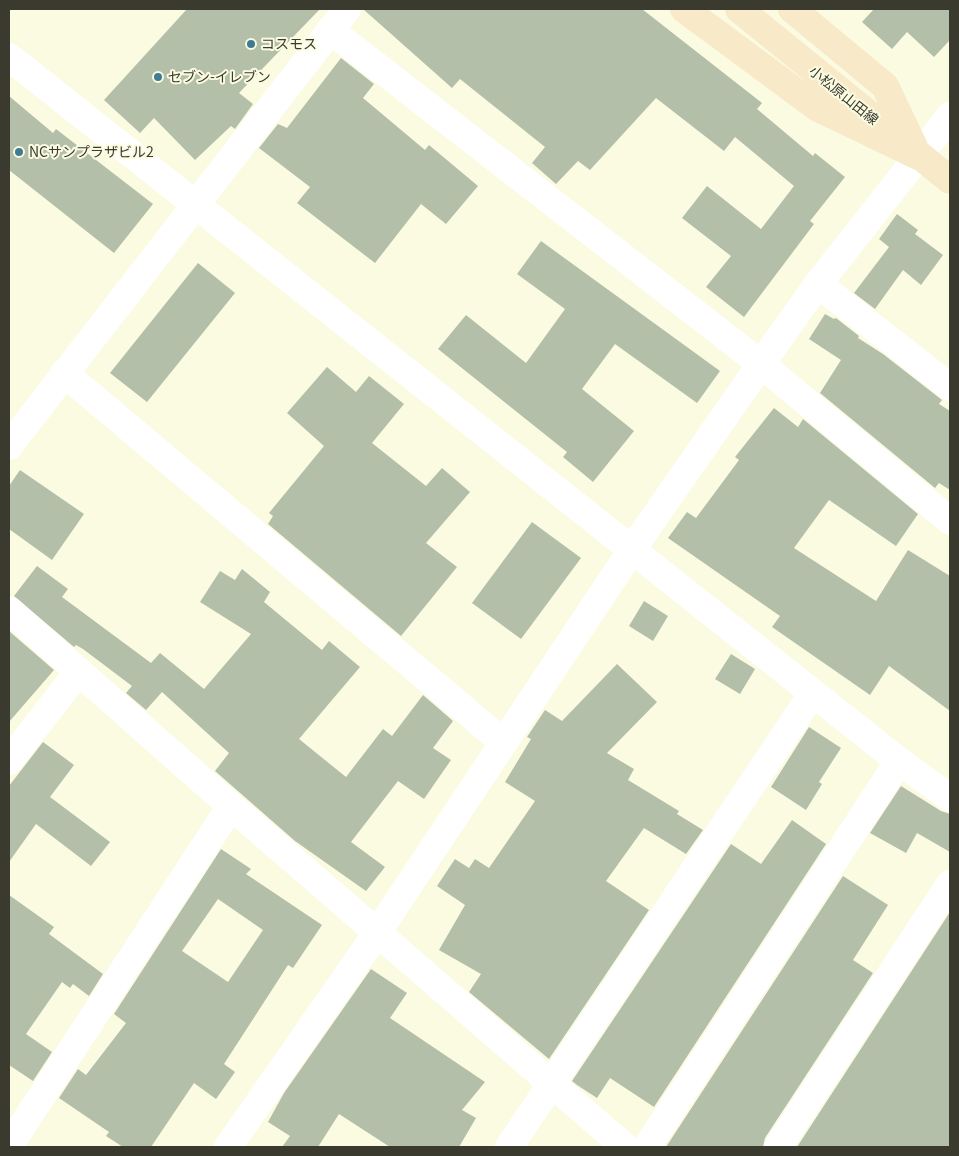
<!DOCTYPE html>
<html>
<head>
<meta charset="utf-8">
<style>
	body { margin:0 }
	#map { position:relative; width:959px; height:1156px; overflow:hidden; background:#fbfbe1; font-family:Georgia,serif }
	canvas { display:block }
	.frame { position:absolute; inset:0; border:10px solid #3a3a2f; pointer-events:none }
</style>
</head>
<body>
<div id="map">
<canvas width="959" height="1156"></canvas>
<div class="frame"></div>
</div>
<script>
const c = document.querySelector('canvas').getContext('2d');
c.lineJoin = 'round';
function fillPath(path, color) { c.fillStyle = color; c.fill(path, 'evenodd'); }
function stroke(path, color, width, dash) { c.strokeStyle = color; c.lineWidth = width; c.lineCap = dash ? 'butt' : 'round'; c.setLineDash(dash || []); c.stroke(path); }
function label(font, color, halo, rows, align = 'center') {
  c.font = font + ' Georgia,"Noto Sans JP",serif'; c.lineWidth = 4; c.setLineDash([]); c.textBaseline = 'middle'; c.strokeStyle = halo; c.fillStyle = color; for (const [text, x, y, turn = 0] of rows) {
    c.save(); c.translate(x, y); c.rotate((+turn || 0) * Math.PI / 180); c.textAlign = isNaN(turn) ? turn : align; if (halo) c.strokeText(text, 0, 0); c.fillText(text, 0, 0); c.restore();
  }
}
fillPath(new Path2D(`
	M187,9H320L239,93L253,104L235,129L231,126L195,160L154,118L140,133L104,100Z
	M363,9H642L762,103L757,109L813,156L815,153L845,177L810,221L814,224L744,317L706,287L731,256L682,218L707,186L761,229L794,186L735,137L724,151L656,98L590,170L578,161L556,184L532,163L545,147L460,79L452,88Z
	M874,9H950V40L934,57L907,32L892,49L862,22Z
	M341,58L374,84L363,98L425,150L429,145L478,186L446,224L421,204L375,263L297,203L310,187L259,148L278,124L287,128Z
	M9,96L53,133L56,129L153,204L114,253L9,170Z
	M897,214L918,230L915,234L943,255L921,285L903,270L875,309L854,293L889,247L879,239Z
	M541,241L720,371L697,403L615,344L582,389L634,431L593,482L563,457L567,452L438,349L466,315L526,363L565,309L517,274Z
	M198,263L235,293L147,402L110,373Z
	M825,314L834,319L836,318L859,336L858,338L883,354L942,400L939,404L950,411V490L939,483L935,488L820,393L841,360L809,339Z
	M327,367L356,392L369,376L404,404L372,443L426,486L442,468L470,492L426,543L457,567L401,636L268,524L273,516L269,513L324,446L287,413Z
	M774,408L798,427L803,419L918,514L896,546L829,500L794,548L876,601L908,550L950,576V711L889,666L870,695L772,627L780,616L668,538L687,512L696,518L739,460L735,457Z
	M20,470L84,514L52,560L9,529V486Z
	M532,522L581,558L521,639L472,603Z
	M37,566L68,589L62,597L151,663L160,653L204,689L251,634L200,602L220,571L235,580L242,569L270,592L264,602L322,650L329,641L360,667L299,739L346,777L383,729L392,736L423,695L453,721L433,748L451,760L424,799L398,781L351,842L385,867L366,891L295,841L215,771L229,753L162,692L146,710L126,693L132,686L83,649L76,645L74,647L14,596Z
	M644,601L668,616L653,641L629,626Z
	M9,631L54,670L9,722Z
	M731,654L755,669L740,694L715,679Z
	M617,664L657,702L607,753L634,769L628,780L679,811L677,814L703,830L686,854L644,828L606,881L649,910L549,1059L469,992L481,974L439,950L465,905L437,886L455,859L469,868L475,859L489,868L535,801L505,782L531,739L527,737L545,710L562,721Z
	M809,727L841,748L819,782L822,784L806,810L771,787Z
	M43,742L74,765L50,797L110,842L91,866L36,824L9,862V786Z
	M901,786L941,811L950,814V852L917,833L906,853L870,833Z
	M792,820L826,844L654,1107L610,1078L597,1098L577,1085L572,1081L731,844L761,864Z
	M221,849L251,869L246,874L322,925L293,968L288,965L224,1064L235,1072L216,1099L194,1083L151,1147H123L106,1136L109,1132L59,1098L78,1069L86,1075L126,1023L114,1014ZM218,899L263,930L228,982L182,951Z
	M843,876L888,905L853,960L873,973L765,1138L763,1147H666Z
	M9,895L54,927L49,934L103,974L89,996L73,984L70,988L62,982L26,1034L52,1052L33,1081L9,1065Z
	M950,912V1147H797Z
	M371,969L407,993L390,1018L485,1082L462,1110L476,1118L459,1147H390L339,1114L318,1147H282L290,1136L268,1122L284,1093Z`), '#b3bfa8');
stroke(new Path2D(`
	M330,30L761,364L950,521
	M9,57L899,761L950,798
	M818,284L950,387
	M64,373L503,742
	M9,446L347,9
	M9,610L231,806L625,1147
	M9,761L79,671
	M9,1146L231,806
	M228,1147L377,933L633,548L761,364L818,284L950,116
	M509,1147L813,693
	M647,1147L899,761
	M778,1147L950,884`), '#fff', 28);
stroke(new Path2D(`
	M684,9L818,108L918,156
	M739,9L950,180
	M792,9L885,86L914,147`), '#f8e9c8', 28);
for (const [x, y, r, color] of [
	[251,44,5,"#3f7c93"],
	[158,77,5,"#3f7c93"],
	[19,152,5,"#3f7c93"]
]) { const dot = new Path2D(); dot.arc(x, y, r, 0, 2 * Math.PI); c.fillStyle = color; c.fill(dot); stroke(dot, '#fbfbe1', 2); }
label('14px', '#3a3a2f', '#fbfbe1', [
	["コスモス",261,44],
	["セブン-イレブン",168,77],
	["NCサンプラザビル2",29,152]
], 'left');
label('14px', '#3a3a2f', '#fbfbe1', [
	["小松原山田線",844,95,39]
]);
</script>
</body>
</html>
